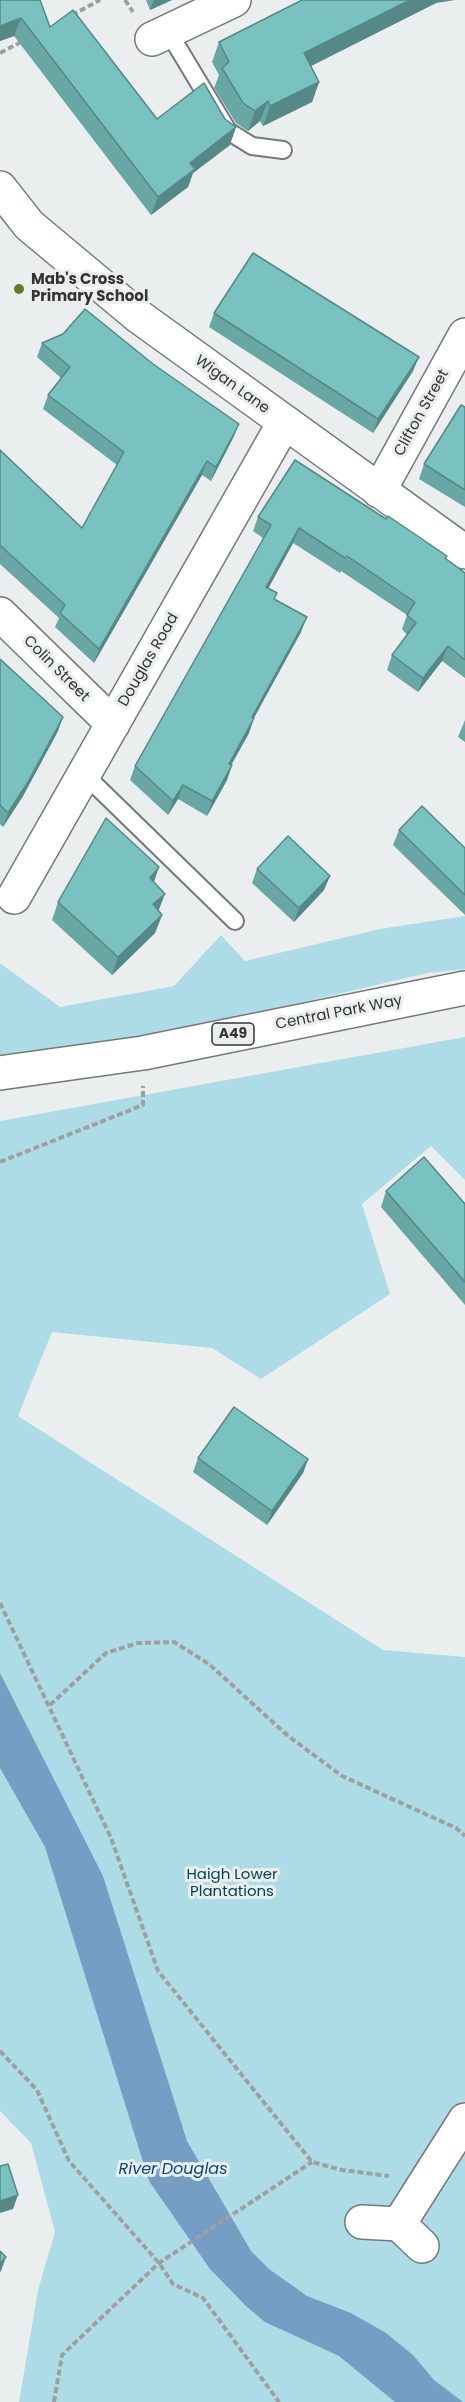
<!DOCTYPE html>
<html>
<head>
<meta charset="utf-8">
<style>
	body { margin:0 }
	canvas { display:block; background:#eaeeef }
</style>
</head>
<body>
<canvas width="465" height="2402"></canvas>
<script>
const c = document.querySelector('canvas').getContext('2d');
c.lineJoin = 'round';
function fillPath(path, color) { c.fillStyle = color; c.fill(path, 'evenodd'); }
function stroke(path, color, width, dash) { c.strokeStyle = color; c.lineWidth = width; c.lineCap = dash ? 'butt' : 'round'; c.setLineDash(dash || []); c.stroke(path); }
function label(font, color, halo, rows, align = 'center') {
  c.font = font + ' Poppins,sans-serif'; c.lineWidth = 6; c.setLineDash([]); c.textBaseline = 'middle'; c.strokeStyle = halo; c.fillStyle = color; for (const [text, x, y, turn = 0] of rows) {
    c.save(); c.translate(x, y); c.rotate((+turn || 0) * Math.PI / 180); c.textAlign = isNaN(turn) ? turn : align; if (halo) c.strokeText(text, 0, 0); c.fillText(text, 0, 0); c.restore();
  }
}
fillPath(new Path2D(`
	M465,916V969L428,973C287,1005 145,1043 0,1056V963L60,1007L174,986L221,935L245,961L380,929Z
	M465,1037V1180L431,1146L362,1204L390,1294L261,1379L212,1348L52,1332L18,1416L383,1650L465,1657V2402H19L38,2290L55,2232L31,2143L0,2111V1121Z`), '#aedce6');
fillPath(new Path2D(`
	M0,1673L103,1876L187,2141L251,2251L269,2269L307,2296L351,2313L386,2333L413,2355L434,2380L463,2402H395L339,2356L265,2322L246,2306L210,2269L149,2181L45,1847L0,1768Z`), '#769ec5');
const service = new Path2D(`
	M169,33L228,131L252,146L283,150
	M84,774L235,921`);
const minor = new Path2D(`
	M152,39L234,0
	M0,188L29,225L138,316L465,552
	M379,491L465,335
	M0,614L113,724
	M14,897L284,423
	M362,2222L399,2224
	M422,2246L399,2224L465,2120`);
const trunk = new Path2D(`
	M0,1073L143,1053L465,988`);
stroke(service, '#747879', 20);
stroke(minor, '#747879', 36);
stroke(trunk, '#747879', 36);
stroke(new Path2D(`
	M125,0L133,12
	M72,15L100,0
	M0,53L23,41
	M0,1162L143,1105V1086
	M0,1603L111,1838L158,1971L312,2162L342,2170L389,2176
	M50,1705L106,1653L138,1643L174,1642L209,1664L287,1735L342,1776L456,1828L465,1836
	M0,2051L37,2090L69,2161L159,2263L173,2284L203,2298L279,2402
	M54,2402L62,2355L159,2263L312,2162`), '#9da0a1', 4, [6, 3]);
stroke(service, '#fff', 16);
stroke(minor, '#fff', 33);
stroke(trunk, '#fff', 33);
fillPath(new Path2D(`
	M0,0L50,27L157,119L230,145L193,173L188,187L151,215L14,36L0,41Z
	M146,0H172L150,10Z
	M436,3L311,66L319,82L312,102L263,126L260,121L248,131L236,123L214,88L219,75L212,62L219,42Z
	M214,313L413,371L373,433L209,327Z
	M42,343L153,364L239,424L233,438L211,481L202,475L94,663L55,627L59,618L0,564V450L82,528L117,465L43,409L48,395L61,378L37,357Z
	M465,407V507L419,479L424,464Z
	M258,517L446,559L465,573V678L442,661L418,692L387,670L392,655L407,635L402,629L407,615L341,571L340,573L293,543L268,588L275,599L301,632L254,718L249,733L231,765H232L227,780L207,816L178,799L168,815L130,780L135,766L263,538L253,531Z
	M0,659L58,731L23,796L3,827L0,824Z
	M465,720V742L458,737Z
	M399,830L465,848V915L393,845Z
	M257,869L324,890L294,922L252,883Z
	M154,882L159,911L162,915L155,933L112,975L52,920L58,902Z
	M386,1191L465,1204V1305L381,1207Z
	M198,1458L308,1459L303,1473L267,1525L193,1472Z`), '#69a7a5');
fillPath(new Path2D(`
	M154,0H172L150,10Z
	M410,0H455L436,3L297,73L304,53Z
	M21,18L14,36L0,41V26Z
	M319,82L312,102L263,126L270,106Z
	M268,101L260,121L248,131L255,111Z
	M236,127L230,145L193,173L188,187L151,215L158,197L190,163Z
	M419,357L413,371L373,433L378,419Z
	M239,424L233,438L211,481L216,467Z
	M207,461L202,475L94,663L99,649Z
	M299,528L293,543L261,602L266,587Z
	M307,617L301,632L246,732L252,717Z
	M448,646L442,661L418,692L423,678Z
	M63,717L58,731L23,796L3,827L8,813Z
	M254,718L249,733L224,778L229,764Z
	M232,765L227,780L207,816L212,801Z
	M183,785L178,799L168,815L173,801Z
	M159,867L153,885L150,878Z
	M330,876L324,890L294,922L299,908Z
	M165,894L158,912L153,904Z
	M162,915L155,933L112,975L118,957Z
	M308,1459L303,1473L267,1525L272,1511Z
	M18,2195L13,2209L0,2213V2201Z
	M6,2257L1,2271L0,2272V2264Z`), '#558886');
const building = new Path2D(`
	M0,0H40L50,27L73,10L157,119L204,83L225,119L236,127L190,163L195,169L158,197L21,18L0,26Z
	M302,0H410L304,53L319,82L270,106L268,101L255,111L243,103L222,68L229,62L219,42Z
	M253,253L419,357L378,419L214,313Z
	M85,309L153,364L239,424L216,467L207,461L99,649L60,613L65,605L0,545V450L82,528L124,452L48,395L70,367L42,343L63,334Z
	M461,405L465,407V490L424,464Z
	M295,460L386,519L388,516L447,556L445,558L465,573V660L448,646L423,678L392,655L416,623L407,615L415,602L347,556L345,558L299,528L266,587L277,593L274,599L307,617L252,717L254,718L229,764L232,765L212,801L183,785L173,801L135,766L271,525L258,517Z
	M0,659L63,717L28,782L8,813L0,805Z
	M422,806L465,848V895L399,830Z
	M106,818L159,867L150,878L165,894L153,904L162,915L118,957L58,902Z
	M288,836L330,876L299,908L257,869Z
	M424,1157L465,1204V1282L386,1191Z
	M234,1407L308,1459L272,1511L198,1458Z
	M8,2164L18,2195L0,2201V2166Z
	M0,2251L6,2257L0,2264Z`);
fillPath(building, '#7ac2c0');
stroke(building, '#558886', 1.5);
for (const [x, y, r, color] of [
	[19,289,6,"#677827"]
]) { const dot = new Path2D(); dot.arc(x, y, r, 0, 2 * Math.PI); c.fillStyle = color; c.fill(dot); stroke(dot, '#eaeeef', 2); }
for (const [x, y, w] of [
	[233,1034,42]
]) { const box = new Path2D(); box.roundRect(x - w / 2, y - 11, w, 22, 4.5); c.fillStyle = '#eaeeef'; c.fill(box); stroke(box, '#333535', 1.5); }
label('bold 14px', '#333535', null, [
	["A49",233,1034]
]);
label('bold 15px', '#333535', '#eaeeef', [
	["Mab's Cross",31,280],
	["Primary School",31,297]
], 'left');
label('15px', '#333535', '#eaeeef', [
	["Wigan Lane",232,385,36],
	["Clifton Street",422,413,-61],
	["Douglas Road",149,660,-60],
	["Colin Street",56,669,45],
	["Central Park Way",339,1013,-11]
]);
label('15px', '#02444e', '#eaeeef', [
	["Haigh Lower",232,1875],
	["Plantations",232,1892]
]);
label('italic 16px', '#054879', '#eaeeef', [
	["River Douglas",173,2170]
]);
</script>
</body>
</html>
